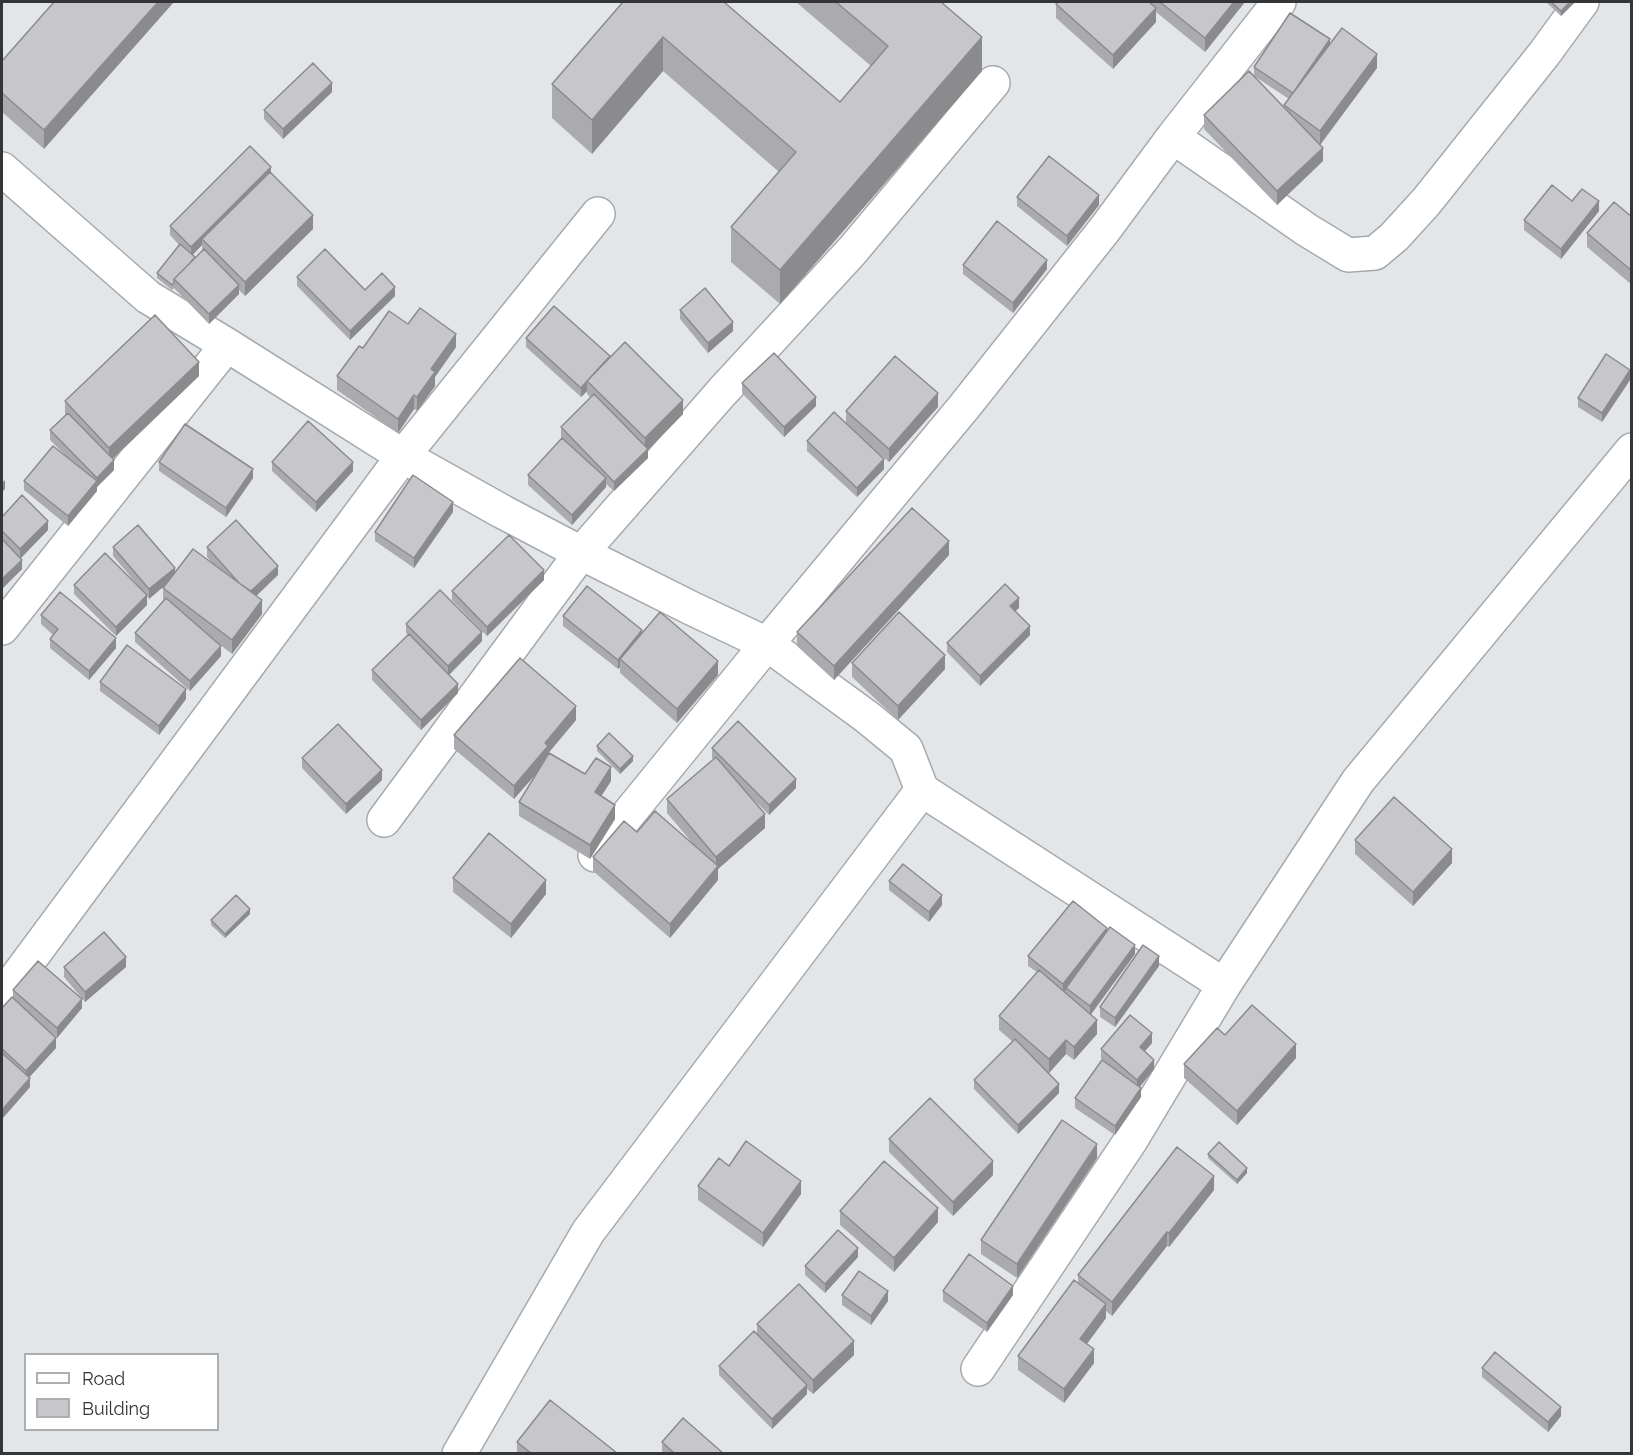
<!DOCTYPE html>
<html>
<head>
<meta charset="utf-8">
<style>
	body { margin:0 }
	#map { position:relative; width:1633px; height:1455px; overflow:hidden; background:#e2e6e9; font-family:Raleway,sans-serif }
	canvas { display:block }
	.frame { position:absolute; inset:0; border:3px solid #333536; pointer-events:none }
	.legend { position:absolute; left:24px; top:1353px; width:195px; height:78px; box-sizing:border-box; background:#fff; border:2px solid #adaeaf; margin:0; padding:8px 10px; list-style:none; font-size:18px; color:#333536 }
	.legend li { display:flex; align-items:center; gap:12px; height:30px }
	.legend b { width:30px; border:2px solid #adaeaf }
</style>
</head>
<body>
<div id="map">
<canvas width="1633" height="1455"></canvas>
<div class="frame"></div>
<ul class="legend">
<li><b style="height:8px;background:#fff"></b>Road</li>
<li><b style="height:16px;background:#c7c7cb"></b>Building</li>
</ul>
</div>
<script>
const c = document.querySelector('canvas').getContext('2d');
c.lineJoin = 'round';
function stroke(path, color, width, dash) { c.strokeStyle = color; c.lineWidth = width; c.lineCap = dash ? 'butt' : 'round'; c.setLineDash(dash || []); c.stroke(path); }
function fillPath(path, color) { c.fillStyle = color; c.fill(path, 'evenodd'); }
const minor = new Path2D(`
	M1173,137L1279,2
	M2,169L148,297L227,345L403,456L503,512L581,553L693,609L767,644L595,855
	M2,628L227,345
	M922,790L906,749L867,717L767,644L964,407L1105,229L1173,137L1307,230L1348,255L1375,253L1394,237L1426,202L1544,54L1582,2
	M384,820L581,553L722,392L852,251L993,83
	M2,997L403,456L598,214
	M978,1369L1131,1140L1224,985
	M459,1454L588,1232L922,790L1224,985L1358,781L1632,450`);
stroke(minor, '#a7aaad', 36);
stroke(minor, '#fff', 33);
fillPath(new Path2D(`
	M54,2L44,149L2,112V61Z
	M623,2L840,102L871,66L796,2H941L982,71L780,304L731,262V227L779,172L663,71L592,154L552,118V84Z
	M1058,2H1245L1205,52L1156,12V22L1113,69L1056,18V4Z
	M1546,2H1575L1561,16Z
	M1330,44L1377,68L1320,145L1323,161L1277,205L1204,129V115L1254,76V67ZM1254,76L1289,99L1284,105V108Z
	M332,92L283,139L264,119V110Z
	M271,174L313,229L245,296L239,290V294L209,324L174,288L172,290L157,278V273L179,245L170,235V226ZM202,245V251L195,258L193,255Z
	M1017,197L1099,205L1067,246L1017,206Z
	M1572,201L1599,211L1561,259L1524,230V220Z
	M1632,217V285L1587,247V233Z
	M963,265L1047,269L1013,313L963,274Z
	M297,277L395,296L350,340L297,286Z
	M680,310L733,331L708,353L680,319Z
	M408,324L456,347L435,377V386L417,411L414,409L398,433L337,390V376L363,348Z
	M526,338L610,356L683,414L648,450V458L614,491L606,484V487L572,525L528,485V475L564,440L561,437V427L591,398L587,394V391L581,397L526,347Z
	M199,376L113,459L114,470L97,487V491L68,526L24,490V481L69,459L50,440V430L65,416V401Z
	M1630,380L1602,422L1578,407V398Z
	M742,383L816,406L784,437L742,393Z
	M938,407L889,462L870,446L884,469L857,497L807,451V441L846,424V411Z
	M159,462L253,478L226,517L159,471Z
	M272,462L353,471L316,512L272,471Z
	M453,512L414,568L375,541V532Z
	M2,517L48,530L21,558L22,569L2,589Z
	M113,547L175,573L212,563L207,557V547L278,575L256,595L262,614L232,654L210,637L221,656L190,691L135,642V633L163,601V588L165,585L149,599L147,596V605L116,636L74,594V585L141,589L113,556Z
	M949,555L834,680L797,646V632Z
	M544,580L487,636L452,600V591Z
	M1019,608L1015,611L1030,635L980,686L947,652V643Z
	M41,615L116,648L89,680L50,648V639L53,635L41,624Z
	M563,616L642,633L718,675L677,723L620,673V667L618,669L563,626Z
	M406,624L482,641L449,675L458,693L421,730L372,680V670L408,635L406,633Z
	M852,663L945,669L898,720L852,677Z
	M100,682L186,699L159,735L100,691Z
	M576,720L548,754L585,774L611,781L601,796L615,819L590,859L519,816V802L536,774L514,799L454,749V735Z
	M597,746L633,761L620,774L597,751Z
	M712,748L796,788L769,815L746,792L765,828L718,869V880L670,938L593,871V857L694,845L667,813V799L714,759L712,758Z
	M302,758L382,780L346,814L302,768Z
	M1355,840L1452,863L1413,906L1355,854Z
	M453,878L546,894L511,938L453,892Z
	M889,881L942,905L929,922L889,890Z
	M250,914L225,938L211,925V920Z
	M1107,931L1135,954L1091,1015L1097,1034L1074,1060L1066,1054L1049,1073L1059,1093L1018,1134L974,1089V1080L1013,1042L999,1030V1016L1037,972L1028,966V956Z
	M1159,966L1115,1027L1100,1017V1007Z
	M64,967H126L85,1002L64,977Z
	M13,990L82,1008L57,1038L40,1024L56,1048L29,1077L30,1087L2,1119V1008L13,998Z
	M1225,1035L1296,1058L1237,1125L1184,1078V1064Z
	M1152,1043L1144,1051L1154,1069L1140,1087L1141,1097L1115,1135L1075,1108V1098L1108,1064L1101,1059V1049Z
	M889,1139L993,1175L953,1216L889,1152Z
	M1208,1154L1247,1173L1237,1184L1208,1158Z
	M1097,1158L1017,1278L981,1254V1240Z
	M729,1166L801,1194L763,1247L698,1200V1186Z
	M1214,1190L1169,1247L1167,1246L1112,1316L1106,1311V1318L1087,1344L1094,1363L1064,1403L1018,1370V1356L1078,1283V1275Z
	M840,1211L938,1222L894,1272L840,1225Z
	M858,1257L825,1293L805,1275V1266Z
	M943,1291L1013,1295L987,1332L943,1301Z
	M842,1295L888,1301L871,1325L842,1305Z
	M757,1324L854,1355L813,1394L807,1389V1394L772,1429L719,1375V1366L757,1334Z
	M1482,1368L1561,1416L1548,1432L1482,1377Z
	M517,1442L617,1454H517Z
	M662,1442L724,1454H664L662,1451Z`), '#ababaf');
fillPath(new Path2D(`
	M158,2H174L44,149V130Z
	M1234,2H1245L1205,52V38Z
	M1570,2H1575L1561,16V11Z
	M1156,8V22L1113,69V55Z
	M663,37V71L592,154V120Z
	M982,37V71L780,304V270Z
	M1330,39V48L1294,93Z
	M1377,54V68L1320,145V131Z
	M332,83V92L283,139V129Z
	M1323,148V161L1277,205V191Z
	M271,167V176L202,239V245L191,256V247Z
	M1099,195V205L1067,246V236Z
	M1599,201V211L1561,259V249Z
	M313,215V229L245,296V282Z
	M1047,260V269L1013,313V303Z
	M239,285V294L209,324V314Z
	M395,287V296L350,340V331Z
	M733,322V331L708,353V343Z
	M456,334V347L435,377V386L417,411V397L431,369Z
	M199,362V376L109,462V448Z
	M1630,370V380L1602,422V413Z
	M587,382V391L581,397V388Z
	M938,393V407L889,462V449Z
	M414,395V409L398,433V419Z
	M816,397V406L784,437V427Z
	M683,400V414L648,450V458L614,491V482L645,451V438Z
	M884,459V469L857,497V488Z
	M114,460V470L97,487V491L68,526V516L97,482V478Z
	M353,462V471L316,512V502Z
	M253,469V478L226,517V508Z
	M606,478V487L572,525V515Z
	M5,480V489L2,492V483Z
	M453,502V512L414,568V558Z
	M48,521V530L20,559V549Z
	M949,541V555L834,680V666Z
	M22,560V569L2,589V579Z
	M278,566V575L249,603V593Z
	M175,568V577L149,599V589Z
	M544,570V580L487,636V627Z
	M147,595V605L116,636V627Z
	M1019,598V608L1010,616V606Z
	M262,600V614L232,654V640Z
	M1030,626V635L980,686V676Z
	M642,630V639L620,659V667L618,669V660Z
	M482,632V641L448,676V666Z
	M116,638V648L89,680V671Z
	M221,646V656L190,691V681Z
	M945,655V669L898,720V706Z
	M718,661V675L677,723V709Z
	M458,684V693L421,730V720Z
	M186,689V699L159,735V726Z
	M576,706V720L548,753V760L514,799V786L545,743Z
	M633,756V761L620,774V769Z
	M611,767V781L595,806V792Z
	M382,770V780L346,814V804Z
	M796,779V788L769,815V805Z
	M615,805V819L590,859V845Z
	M765,814V828L718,869V880L670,938V924L716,868V857Z
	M1452,849V863L1413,906V892Z
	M546,880V894L511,938V924Z
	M942,895V905L929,922V912Z
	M250,909V914L225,938V934Z
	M1107,928V938L1066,988V990L1063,993V984Z
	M1135,945V954L1090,1015V1006Z
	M1159,956V966L1115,1027V1018Z
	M126,957V967L85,1002V992Z
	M82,999V1008L57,1038V1028Z
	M1097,1020V1034L1074,1060V1047Z
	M1152,1033V1043L1140,1057V1047Z
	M56,1038V1048L26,1081V1071Z
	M1066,1040V1054L1049,1073V1059Z
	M1296,1044V1058L1237,1125V1111Z
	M1154,1060V1069L1137,1090V1080Z
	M30,1078V1087L2,1119V1110Z
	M1059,1084V1093L1018,1134V1125Z
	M1141,1088V1097L1115,1135V1126Z
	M1097,1144V1158L1017,1278V1264Z
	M993,1161V1175L953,1216V1202Z
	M1247,1168V1173L1237,1184V1180Z
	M1214,1176V1190L1169,1247V1233Z
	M801,1181V1194L763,1247V1233Z
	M938,1208V1222L894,1272V1258Z
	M1167,1232V1246L1112,1316V1302Z
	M858,1248V1257L825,1293V1284Z
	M1013,1286V1295L987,1332V1323Z
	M888,1291V1301L871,1325V1316Z
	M1106,1304V1318L1080,1353V1339Z
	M854,1341V1355L813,1394V1380Z
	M1094,1349V1363L1064,1403V1389Z
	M807,1385V1394L772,1429V1419Z
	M1561,1407V1416L1548,1432V1422Z`), '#8b8b8e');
const building = new Path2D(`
	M54,2H158L44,130L2,93V61Z
	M623,2H724L840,102L888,46L836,2H941L982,37L780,270L731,227L796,152L663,37L592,120L552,84Z
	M1058,2H1149L1156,8L1113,55L1056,4Z
	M1160,2H1234L1205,38Z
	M1551,2H1570L1561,11Z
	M1290,13L1330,39L1293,93L1254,67Z
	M1342,28L1377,54L1320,131L1284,105Z
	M313,63L332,83L283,129L264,110Z
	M1249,71L1323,148L1277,191L1204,115Z
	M250,146L271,167L191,247L170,226Z
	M1049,156L1099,195L1067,236L1017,197Z
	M270,172L313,215L245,282L202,239Z
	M1552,185L1572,201L1582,189L1599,201L1561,249L1524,220Z
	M1614,202L1632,217V271L1587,233Z
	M997,221L1047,260L1013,303L963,265Z
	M180,244L195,257L189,264L174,279V283L172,285L157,273Z
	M204,249L239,285L209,314L174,279Z
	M325,249L365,290L382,273L395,287L350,331L297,277Z
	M705,288L733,322L708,343L680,310Z
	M554,306L610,356L587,381L581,388L526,338Z
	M420,308L456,334L431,369L435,372L417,397L414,395L398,419L337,376L359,346L363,348L389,311L408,324Z
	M155,315L199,362L109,448L65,401Z
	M625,342L683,400L645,438L587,381Z
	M774,353L816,397L784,427L742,383Z
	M1606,354L1630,370L1602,413L1578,398Z
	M895,356L938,393L889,449L846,411Z
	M594,394L648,449L614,482L561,427Z
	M834,412L884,459L857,488L807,441Z
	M68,413L114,460L97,478L50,430Z
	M308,421L353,462L316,502L272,462Z
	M185,424L253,469L226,508L159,462Z
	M562,438L606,478L572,515L528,475Z
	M53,446L97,481L68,516L24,481Z
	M413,475L453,502L414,558L375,532Z
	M22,495L48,521L20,549L2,531V517Z
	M912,508L949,541L834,666L797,632Z
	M236,520L278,566L251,591L239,583L207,547Z
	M138,525L175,568L149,589L113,547Z
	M509,535L544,570L487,627L452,591Z
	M2,539L22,560L2,579Z
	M193,549L262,600L232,640L163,588Z
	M105,553L147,595L116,627L74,585Z
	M1005,584L1019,598L1010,606L1030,626L980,676L947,643Z
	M587,586L642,630L618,660L563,616Z
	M440,590L482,632L448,666L406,624Z
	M60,592L116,638L89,671L50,639L58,629L41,615Z
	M166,598L221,646L190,681L135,633Z
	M660,612L718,661L677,709L620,659Z
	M899,612L945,655L898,706L852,663Z
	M409,634L458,684L421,720L372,670Z
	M127,645L186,689L159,726L100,682Z
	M520,658L576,706L545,743L548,746L514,786L454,735Z
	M738,721L796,779L769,805L712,748Z
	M338,724L382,770L346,804L302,758Z
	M609,733L633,756L620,769L597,746Z
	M549,753L585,774L596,758L611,767L595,792L615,805L590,845L519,802Z
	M716,757L765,814L716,857L667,799Z
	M1394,797L1452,849L1413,892L1355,840Z
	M655,811L718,866L670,924L593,857L624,821L637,832Z
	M489,833L546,880L511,924L453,878Z
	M903,864L942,895L929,912L889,881Z
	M236,895L250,909L225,934L211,920Z
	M1073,901L1107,928L1063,984L1028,956Z
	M1110,927L1135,945L1090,1006L1066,988Z
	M104,932L126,957L85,992L64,967Z
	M1143,945L1159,956L1115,1018L1100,1007Z
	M38,961L82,999L57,1028L13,990Z
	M1039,970L1097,1020L1074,1047L1066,1040L1049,1059L999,1016Z
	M12,997L56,1038L26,1071L2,1049V1008Z
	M1252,1005L1296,1044L1237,1111L1184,1064L1217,1028L1225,1035Z
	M1130,1015L1152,1033L1140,1047L1154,1060L1137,1080L1101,1049Z
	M1015,1039L1059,1084L1018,1125L974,1080Z
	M2,1053L30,1078L2,1110Z
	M1102,1060L1141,1088L1115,1126L1075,1098Z
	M930,1098L993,1161L953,1202L889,1139Z
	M1062,1120L1097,1144L1017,1264L981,1240Z
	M746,1141L801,1181L763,1233L698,1186L719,1158L729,1166Z
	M1219,1142L1247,1168L1237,1180L1208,1154Z
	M1177,1147L1214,1176L1169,1233L1167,1232L1112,1302L1078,1275Z
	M884,1161L938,1208L894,1258L840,1211Z
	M838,1230L858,1248L825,1284L805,1266Z
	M969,1254L1013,1286L987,1323L943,1291Z
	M859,1271L888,1291L871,1316L842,1295Z
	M1074,1280L1106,1304L1080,1339L1094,1349L1064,1389L1018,1356Z
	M799,1284L854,1341L813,1380L757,1324Z
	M754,1331L807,1385L772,1419L719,1366Z
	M1495,1352L1561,1407L1548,1422L1482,1368Z
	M550,1400L617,1453L616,1454H532L517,1442Z
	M683,1418L724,1454H675L662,1442Z`);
fillPath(building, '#c7c7cb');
stroke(building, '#8b8b8e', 1.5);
</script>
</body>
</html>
